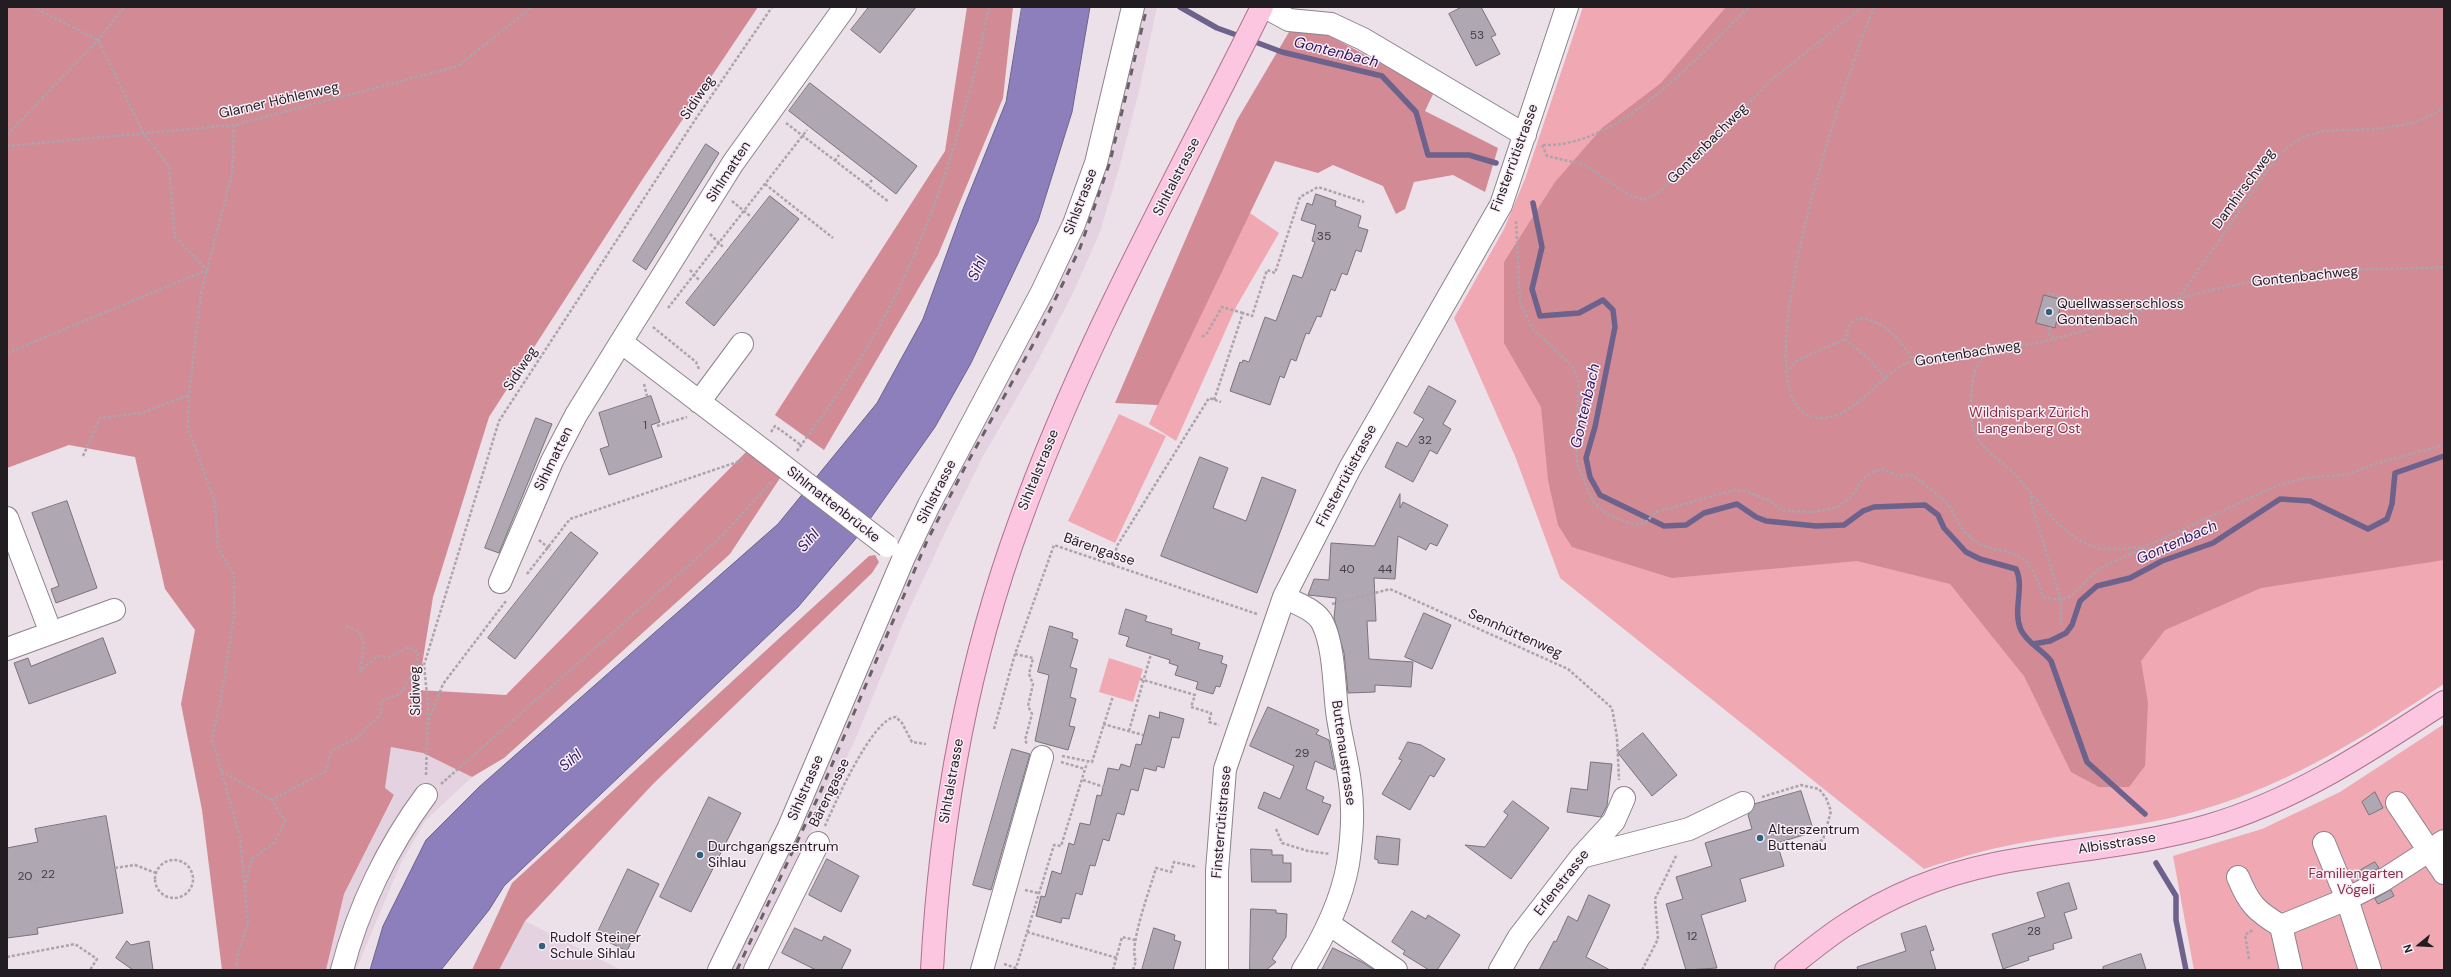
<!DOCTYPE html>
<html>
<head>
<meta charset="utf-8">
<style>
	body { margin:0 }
	#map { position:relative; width:2451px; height:977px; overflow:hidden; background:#ece0e9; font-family:"DM Sans",sans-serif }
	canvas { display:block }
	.frame { position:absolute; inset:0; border:8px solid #211d20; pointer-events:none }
	.north { position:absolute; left:2399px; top:925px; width:40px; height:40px; -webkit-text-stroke:3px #f9edf7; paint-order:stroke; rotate:252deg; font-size:11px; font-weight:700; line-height:16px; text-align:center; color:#211d20 }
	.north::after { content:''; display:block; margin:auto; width:14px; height:18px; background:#211d20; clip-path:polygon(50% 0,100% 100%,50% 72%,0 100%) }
</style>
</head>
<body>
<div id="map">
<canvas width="2451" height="977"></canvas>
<div class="frame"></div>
<div class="north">N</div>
</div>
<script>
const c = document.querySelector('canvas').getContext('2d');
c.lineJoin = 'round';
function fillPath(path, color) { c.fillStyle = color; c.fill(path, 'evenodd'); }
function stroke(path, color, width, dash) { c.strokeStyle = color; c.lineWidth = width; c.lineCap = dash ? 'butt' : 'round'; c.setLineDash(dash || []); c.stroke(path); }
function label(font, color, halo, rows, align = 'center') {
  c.font = font + ' "DM Sans",sans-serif'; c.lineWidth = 3; c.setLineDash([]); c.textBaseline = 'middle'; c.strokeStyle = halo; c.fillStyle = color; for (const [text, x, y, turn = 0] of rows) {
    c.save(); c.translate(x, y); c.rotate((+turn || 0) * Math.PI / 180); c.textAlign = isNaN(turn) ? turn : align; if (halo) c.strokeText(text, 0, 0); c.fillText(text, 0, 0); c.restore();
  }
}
fillPath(new Path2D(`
	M1141,7H1157L1140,86L1120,165L1100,232L1073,293L1033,370L982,458L943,537L906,616L855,740L744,970H729L907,571L1047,300Z
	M391,747L423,753L472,777L425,821L400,865L356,970H326L344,894L394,796L385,789Z
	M525,921L621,970H499Z`), '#e4d2e1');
fillPath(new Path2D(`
	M1583,7H2444V684C2368,734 2293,783 2204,809C2149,826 2089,831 2032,841C1995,847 1960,857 1924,869L1560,578L1515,456L1454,318L1504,229L1525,179Z
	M1244,209L1279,233L1236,307L1176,441L1149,424Z
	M1119,414L1166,436L1115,543L1068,521Z
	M1109,658L1143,669L1133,702L1099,692Z
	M2444,724V970H2194L2173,856L2262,829L2340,792Z`), '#f0a8b3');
fillPath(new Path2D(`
	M7,7H758L642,180L489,417L433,597L418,690L506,695L747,451L780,478L730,554L504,758L472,777L423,753L391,747L385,788L394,795L344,894L326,970H222L202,810L181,704L195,630L165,589L135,457L69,445L7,468Z
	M967,7H1013L1003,98L938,255L824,450L775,415L945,151Z
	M1726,7H2444V560L2261,588L2165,630L2141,661L2148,703L2145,766L2129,787H2099L2071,772L2024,676L1950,584L1857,561L1672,578L1572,547L1558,525L1548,480L1541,407L1504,343V262L1555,182L1602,128L1661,83Z
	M1317,29L1434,92L1425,111L1498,148L1485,192L1453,175L1414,182L1405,209L1396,214L1383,186L1333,165L1318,173L1275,161L1158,405L1115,403L1237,120L1289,32Z
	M875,555L879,562L872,573L654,783L525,921L499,970H472L512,883L869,556Z`), '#d28a95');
const water = new Path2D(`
	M1022,7H1090L1072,112L1038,221L971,363L935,427L858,536L798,607L504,886L489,910L441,970H370L383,926L426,840L479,787L778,524L877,403L923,319L963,209L1006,102Z`);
fillPath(water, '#8c7fbb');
stroke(water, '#6c628c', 1);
stroke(new Path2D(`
	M1180,7L1217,28L1242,37
	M1250,40L1282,52L1382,76L1416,112L1428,155H1469L1496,163
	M1533,203L1542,247L1532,289L1540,316L1579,313L1603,300L1613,310L1615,327L1595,427L1586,458L1590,477L1600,495L1664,526L1686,525L1704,513L1737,504L1756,517L1766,521L1816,526L1844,525L1863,511L1874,507L1925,505L1938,515L1944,528L1966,552L1980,559L2016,569C2025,587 2012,611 2021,630C2027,643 2043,650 2051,661L2087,762L2145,814
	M2033,644L2050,641L2066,633L2072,625L2080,601L2097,586L2130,578L2162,561L2213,543L2280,499L2310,501L2368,529L2387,519L2392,504L2395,473L2444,456
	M2156,863L2176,896V920L2186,970`), '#6c628c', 5.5);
const building = new Path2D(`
	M869,7H916L880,53L851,30Z
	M1462,7H1481L1496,35L1491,37L1500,54L1476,66L1449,14Z
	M810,83L917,166L896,194L789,111Z
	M706,144L719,153L646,270L633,261Z
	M1316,194L1336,201L1335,206L1361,216L1358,227L1368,230L1361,252L1356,250L1347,275L1342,273L1335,291L1331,289L1321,317L1317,316L1309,334L1306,333L1296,361L1291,359L1284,378L1280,376L1270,405L1230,391L1240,362L1242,363L1243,360L1249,362L1265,317L1276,321L1293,275L1302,278L1315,242L1312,241L1316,225L1301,220L1307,203L1312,205Z
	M770,196L799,219L714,326L686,303Z
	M2044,295L2062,300L2055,328L2036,323Z
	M1429,386L1456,401L1443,424L1451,429L1437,454L1430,450L1413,482L1385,467L1397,442L1407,447L1424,419L1414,413Z
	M651,396L660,422L651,425L662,457L609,475L600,449L609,446L599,413Z
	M536,418L552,424L499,553L485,548Z
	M1200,457L1228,468L1213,508L1246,521L1262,477L1296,490L1257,593L1161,556Z
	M1400,494V508L1403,502L1448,525L1437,546L1430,543L1426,550L1398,536L1395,579L1374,578L1376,621H1367L1369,659L1413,662L1411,687L1375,685V692L1348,693L1344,653L1334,618L1336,598L1308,595L1314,579L1329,580L1331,543L1374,546Z
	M67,501L97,588L56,603L51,589L59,586L32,513Z
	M571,532L598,553L515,659L488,638Z
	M1126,609L1147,616L1145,621L1172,629L1171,634L1200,643L1198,649L1223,656L1221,663L1227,665L1220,687L1216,686L1213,694L1196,689L1198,682L1175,675L1178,666L1169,663L1170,660L1126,646L1129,637L1119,634Z
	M1424,613L1451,625L1432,669L1405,657Z
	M1050,626L1073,633L1072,638L1078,640L1070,667L1077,669L1070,697L1076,699L1069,726L1075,727L1068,750L1035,741L1049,675L1038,672Z
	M103,638L116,673L29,704L14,663L28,658L31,666Z
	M1268,707L1319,730L1316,734L1329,740L1335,770L1315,761L1306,789L1324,797L1322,802L1331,805L1318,835L1258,808L1264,792L1280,799L1294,766L1250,746Z
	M1160,712L1184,719L1179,738L1172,737L1164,768L1157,766L1156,771L1144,768L1138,791L1131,789L1124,815L1117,813L1109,841L1103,839L1095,866L1090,865L1082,895L1076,893L1069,919L1062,918L1061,923L1036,916L1041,896L1045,897L1052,871L1061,874L1069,843L1074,845L1080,823L1090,825L1097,795L1101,796L1108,768L1119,770L1121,764L1130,767L1136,744L1141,745L1149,715L1159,718Z
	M1643,733L1677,775L1652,796L1618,753Z
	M1408,742L1421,745L1445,759L1434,777L1430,775L1410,810L1382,794L1402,760L1399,759Z
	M1012,749L1030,754L991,890L973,885Z
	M1591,762L1612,764L1607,806L1601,817L1567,812L1571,788L1587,790Z
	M1801,791L1814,832L1777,843L1784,866L1740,879L1746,901L1701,915L1717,968L1686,970L1666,904L1683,899L1676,877L1712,866L1705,843L1752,829L1748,815L1755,804Z
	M2375,792L2383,808L2369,815L2362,802Z
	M709,797L741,813L691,912L660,897Z
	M1513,801L1549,828L1511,879L1465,845L1485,847L1508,815L1504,812Z
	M106,816L123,913L37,928L38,934L7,938V848L38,842L35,829Z
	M1377,836L1400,839L1398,865L1378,863V860L1375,859Z
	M1251,849L1272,850V855H1283V863H1291V882H1252Z
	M827,859L859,876L841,912L809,895Z
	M2375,862L2379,868L2364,876L2361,870Z
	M628,869L659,884L627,951L596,936Z
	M2069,883L2077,909L2064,913L2072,938L2053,944L2054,949L2028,957L2029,960L2003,969L1992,934L2045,917L2037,893Z
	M2391,890L2394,896L2378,904L2375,899Z
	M1589,895L1610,905L1586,957L1610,970H1539L1554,941L1556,942L1568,916L1577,921Z
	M1251,909L1276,910V913L1287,914L1286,937L1272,959L1276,962L1266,970H1250Z
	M1412,911L1426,919L1428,915L1460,935L1437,970H1429L1403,954L1405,951L1392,942Z
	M1926,926L1934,950L1930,951L1936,970H1858L1857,967L1906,951L1901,934Z
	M795,928L822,941L824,936L851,950L841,970H816L782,953Z
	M1154,928L1175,935L1174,940L1181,942L1173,970H1142Z
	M127,941L131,945L149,941L153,970H133L116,958Z
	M1333,948L1362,962L1374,970H1322Z
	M2141,954L2146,970H2103V967Z`);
fillPath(building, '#afa8b3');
stroke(building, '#79727d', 1);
const minor = new Path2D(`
	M1265,7L1289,20L1331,24L1363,39L1525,135
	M699,402L742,344
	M764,451L621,342L733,163L845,7
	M7,518L51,633
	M500,582L552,461L576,415L621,342
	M1284,597C1297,604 1317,610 1323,624C1334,647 1334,685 1337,711C1340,735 1347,759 1350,783C1354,810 1352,838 1348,864C1341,903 1324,937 1303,970
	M7,649L114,610
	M2397,803L2444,873
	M2324,843L2347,899L2370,970
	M1581,857L1689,829L1743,803
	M2238,877C2249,904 2256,911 2281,926
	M1329,924L1396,970
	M342,970C358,908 388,846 426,795
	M719,970L789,827L904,557L929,505L1042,292L1074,224L1096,163L1133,7
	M755,970L818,843
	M982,970L1042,757
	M1217,970V871L1225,769L1284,597L1350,468L1501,205L1567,7
	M1500,970L1519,937L1581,857L1614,821L1624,798
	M2291,970L2281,926L2347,899L2382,881L2444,841`);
const major = new Path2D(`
	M932,970C940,817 967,665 1020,521C1084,342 1178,177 1262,7
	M1786,970C1805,955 1824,939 1844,926C1889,896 1941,875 1994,864C2064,850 2138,846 2207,826C2294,801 2369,751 2444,702`);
stroke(minor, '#8e838c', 24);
stroke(major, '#ae728f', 24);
stroke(new Path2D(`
	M1874,7C1850,63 1739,385 1808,415C1849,433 1881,367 1916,360C1957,351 2000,351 2041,342C2088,332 2132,312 2177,299C2205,291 2235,285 2263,279C2322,267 2384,270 2444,267
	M786,123L889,202
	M234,125L232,174L201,293L189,395L188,428L215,503L218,548L234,575V618L221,698L212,739L240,837L248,923L236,960L238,970
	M7,135L98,40L124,7
	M1542,145L1547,156L1585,165L1629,195L1645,200L1658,193L1706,149L1770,81L1863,7
	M1543,145C1619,148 1698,56 1749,7
	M7,146L234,125L458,66L532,7
	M835,161L839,155
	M765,184L833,238
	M867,186L872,180
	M732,201L750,216
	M1516,221L1520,302L1532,328L1573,367L1579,382L1576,428L1577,464L1593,502L1608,515L1636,525L1646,522L1656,512L1734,490L1746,491L1770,501L1783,511L1815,512L1838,507L1852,496L1862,480L1873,472L1882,469L1899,476L1912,475C1923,484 1939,494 1948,505C1955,514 1958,525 1966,533C1999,567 2024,530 2043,597L2061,600L2071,596L2100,568L2278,485L2307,478L2349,474L2378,463L2444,445
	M710,234L724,248
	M690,270L699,280
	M2047,293L2088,304L2098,326
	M2178,299L2277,157C2285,149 2293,142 2304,137C2318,130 2332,131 2346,130C2379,129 2417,128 2444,107
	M668,308L807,130
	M653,327L696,362L699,369
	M2050,327L2049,334L2056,339
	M1202,337L1207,333L1222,307L1243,313
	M1985,352C1973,373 1972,376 1971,401C1967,448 1995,451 2021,481C2043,507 2064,538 2098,548C2110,551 2128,548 2140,547
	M7,353L207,270L175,237L169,166L144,134L98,40L33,7
	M1786,373L1798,360L1845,339
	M1886,379L1870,360L1845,339L1850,324L1859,318C1884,320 1900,340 1913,360
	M644,384L647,396
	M1214,400L1243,313L1252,316L1267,270L1275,273L1300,197L1318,187L1364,202
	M657,426L687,417
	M771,432L775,426L801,445
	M797,451C816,424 836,397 854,369C923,261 964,132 989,7
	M83,456L100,418L142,413L189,395
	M2031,496L2032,506L2061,600V625
	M539,540L551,550
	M1112,565L1117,546L1209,398L1221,402
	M527,574L570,519L743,460
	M1332,604L1390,589L1568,669L1612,708L1617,737L1619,780
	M346,626L359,631L364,645L360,672L377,656L389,657L409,647L418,652L416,667
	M1015,654L1033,658L1029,674L1033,684L1028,706L1032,714L1025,740L1027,744
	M1140,679L1195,695L1191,707L1211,713L1209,722L1219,725
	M1103,724L1143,735
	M427,725L443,684L506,601
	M994,729L1015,654L1054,545L1257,614
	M1129,731L1151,654
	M1062,756L1092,762L1113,696
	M1061,762L1085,769
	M221,771L272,800
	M426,775L428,705L424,665L499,421L695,120L772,7
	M1083,780L1104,787
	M441,784L722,536L772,481
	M1762,797L1801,785L1819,789L1826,798L1831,811L1823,840L1791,850
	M825,826C834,805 873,717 896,717L902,723L912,742L926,744
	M1276,829L1282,843L1308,851L1330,854
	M155 879a19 19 0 1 1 38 0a19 19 0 1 1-38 0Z
	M115,868L135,865L156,873
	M29,882L44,880
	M246,883L252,859L274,843L285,821L272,800L326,771L331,751L357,738L381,714V701L400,694L416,667L424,665
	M1025,890L1038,893
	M1027,932L1117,958
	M7,957L75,944L97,959L90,970
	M2249,959L2245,935L2253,930
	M1004,964L1016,968L1054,845L1061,846L1087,763
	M1113,970L1122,937L1135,940
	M1133,970L1136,961C1128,947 1151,886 1156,868L1171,872L1174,862L1197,867
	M1642,970L1658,939L1655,899L1677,854`), '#ada3ab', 2.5, [3, 2]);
stroke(minor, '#fff', 22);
stroke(major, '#fcc6e0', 22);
stroke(new Path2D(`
	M737,970L820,793L927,541L964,469L1036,339L1080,248L1110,162L1147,7`), '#686166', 3, [7, 7]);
const minorBridge = new Path2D(`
	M764,451L887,546`);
stroke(minorBridge, '#8e838c', 24, []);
stroke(minorBridge, '#fff', 22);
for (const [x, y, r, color] of [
	[2049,312,4,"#306280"],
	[1760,838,4,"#306280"],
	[700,855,4,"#306280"],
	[542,946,4,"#306280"]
]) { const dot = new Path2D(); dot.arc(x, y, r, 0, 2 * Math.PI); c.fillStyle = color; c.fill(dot); stroke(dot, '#f9edf7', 1.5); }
label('12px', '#444045', null, [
	["53",1477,36],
	["35",1324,237],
	["1",645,426],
	["32",1425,441],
	["40",1347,570],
	["44",1385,570],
	["29",1302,754],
	["22",48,875],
	["20",25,877],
	["28",2034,932],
	["12",1692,937]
]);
label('14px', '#211d20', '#f9edf7', [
	["Sidiweg",698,98,-56],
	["Glarner Höhlenweg",279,101,-13],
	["Gontenbachweg",1708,144,-45],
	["Finsterrütistrasse",1515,158,-70],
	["Sihlmatten",729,172,-57],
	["Sihltalstrasse",1177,177,-63],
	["Damhirschweg",2244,189,-54],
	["Sihlstrasse",1081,202,-69],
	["Gontenbachweg",2305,277,-6],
	["Gontenbachweg",1968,354,-9],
	["Sidiweg",521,369,-57],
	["Sihlmatten",554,459,-64],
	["Sihltalstrasse",1039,470,-68],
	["Finsterrütistrasse",1347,476,-62],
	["Sihlstrasse",937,492,-63],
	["Sihlmattenbrücke",833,505,38],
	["Bärengasse",1099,550,19],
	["Sennhüttenweg",1515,634,24],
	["Sidiweg",416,691,-91],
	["Buttenaustrasse",1343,753,82],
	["Sihltalstrasse",952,781,-80],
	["Sihlstrasse",806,788,-67],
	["Bärengasse",830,793,-64],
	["Finsterrütistrasse",1222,822,-85],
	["Albisstrasse",2117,844,-9],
	["Erlenstrasse",1562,883,-52]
]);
label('14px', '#211d20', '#f9edf7', [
	["Quellwasserschloss",2057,304],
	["Gontenbach",2057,320],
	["Alterszentrum",1768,830],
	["Buttenau",1768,846],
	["Durchgangszentrum",708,847],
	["Sihlau",708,863],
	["Rudolf Steiner",550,938],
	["Schule Sihlau",550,954]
], 'left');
label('14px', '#883145', '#f9edf7', [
	["Wildnispark Zürich",2029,413],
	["Langenberg Ost",2029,429],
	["Familiengarten",2356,874],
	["Vögeli",2356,890]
]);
label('italic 15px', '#311860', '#f9edf7', [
	["Gontenbach",1336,53,14],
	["Sihl",978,269,-65],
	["Gontenbach",1586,406,-77],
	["Sihl",809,541,-49],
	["Gontenbach",2177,543,-24],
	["Sihl",571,761,-40]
]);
</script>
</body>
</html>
